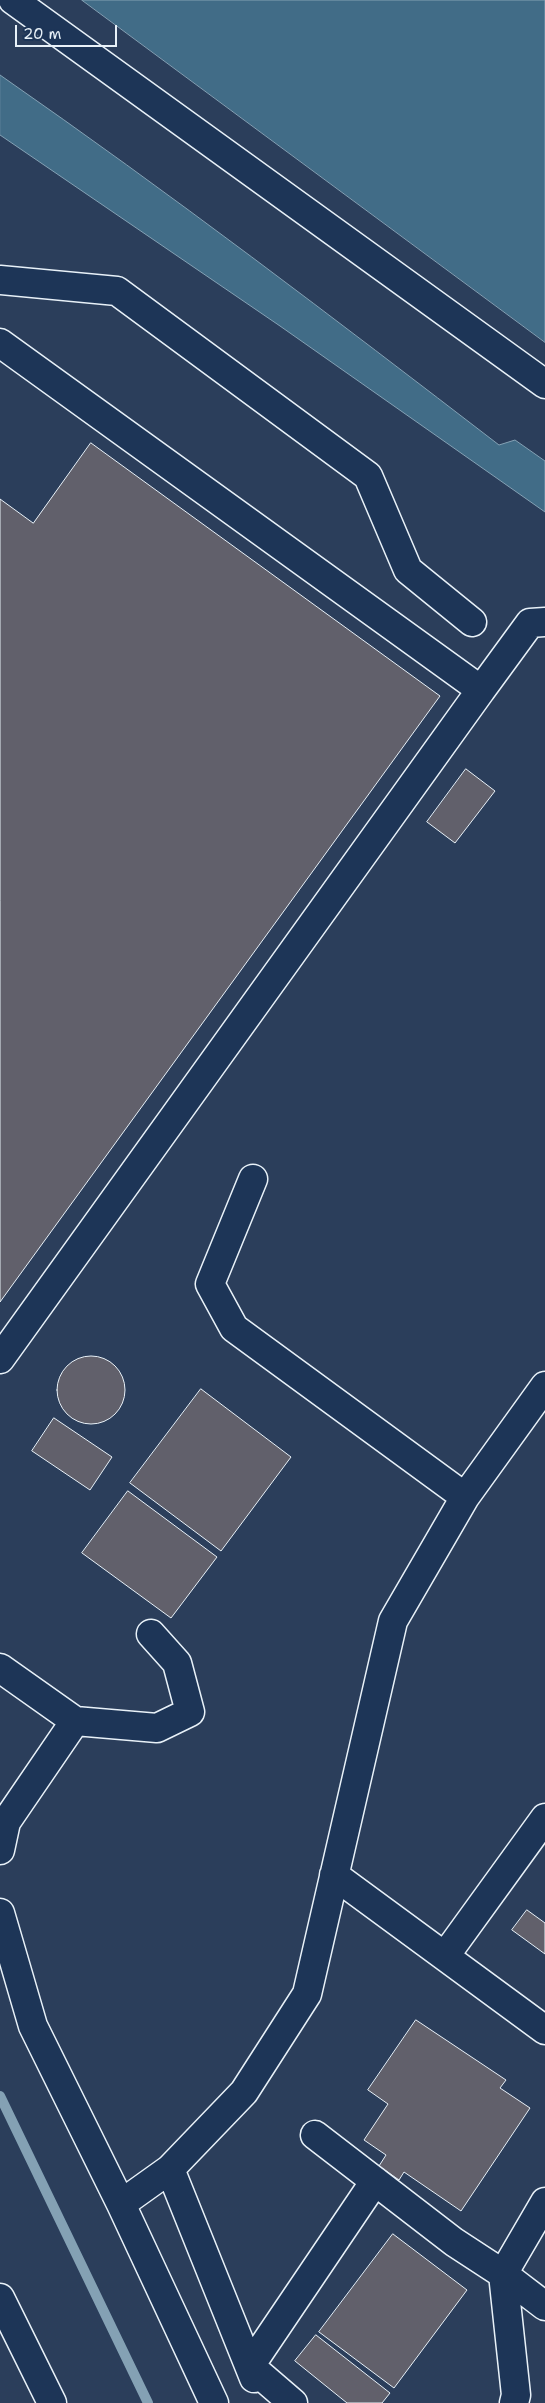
<!DOCTYPE html>
<html>
<head>
<meta charset="utf-8">
<style>
	body { margin:0 }
	#map { position:relative; width:545px; height:2403px; overflow:hidden; background:#2b3e5b; font-family:"Shantell Sans",sans-serif }
	canvas { display:block }
	.scale { position:absolute; left:15px; top:25px; width:102px; height:22px; box-sizing:border-box; border:2px solid #e8f1f8; border-top:0; padding-left:6px; font-size:15px; line-height:18px; white-space:nowrap; color:#e8f1f8; -webkit-text-stroke:4px #1d3557; paint-order:stroke }
</style>
</head>
<body>
<div id="map">
<canvas width="545" height="2403"></canvas>
<div class="scale">20 m</div>
</div>
<script>
const c = document.querySelector('canvas').getContext('2d');
c.lineJoin = 'round';
function fillPath(path, color) { c.fillStyle = color; c.fill(path, 'evenodd'); }
function stroke(path, color, width, dash) { c.strokeStyle = color; c.lineWidth = width; c.lineCap = dash ? 'butt' : 'round'; c.setLineDash(dash || []); c.stroke(path); }
const water = new Path2D(`
	M82,0H545V342Z
	M0,75C170,193 335,319 499,445L515,440L545,461V512L280,326L0,135Z`);
fillPath(water, '#416c87');
stroke(water, '#84a1b4', 1);
stroke(new Path2D(`
	M0,2096L148,2403`), '#84a1b4', 10);
const building = new Path2D(`
	M91,443L440,696L0,1302V499L33,523Z
	M466,769L495,791L455,843L427,822Z
	M57 1390a34 34 0 1 1 68 0a34 34 0 1 1-68 0Z
	M201,1389L291,1457L221,1551L130,1483Z
	M54,1418L112,1457L90,1490L32,1451Z
	M128,1491L217,1557L171,1618L82,1553Z
	M527,1910L545,1923V1954L512,1930Z
	M416,2020L506,2080L500,2088L530,2108L461,2211L404,2172L399,2180L379,2166L386,2155L364,2140L388,2104L368,2090Z
	M393,2234L467,2290L394,2388L319,2332Z
	M316,2335L390,2393L382,2403H347L295,2361Z`);
fillPath(building, '#61606b');
stroke(building, '#e8f1f8', 1);
const minor = new Path2D(`
	M13,0L545,384
	M0,280L117,291L368,476L408,570L472,622
	M0,343L481,690L0,1359
	M481,690L530,623L545,622
	M253,1179L210,1284L234,1328L465,1497
	M0,1668L75,1721L6,1822L0,1850
	M75,1721L157,1728L190,1712L177,1663L151,1634
	M334,1875L545,2030
	M0,1913L33,2026L121,2204L214,2403
	M445,1956L545,1818
	M315,2135L454,2242L503,2274L545,2306
	M170,2169L254,2378
	M121,2204L170,2169L244,2092L307,1994L393,1621L465,1497L545,1386
	M0,2298L52,2403
	M293,2403L250,2366L375,2181
	M514,2403L516,2395L503,2274L545,2202`);
stroke(minor, '#e8f1f8', 31);
stroke(minor, '#1d3557', 28);
</script>
</body>
</html>
